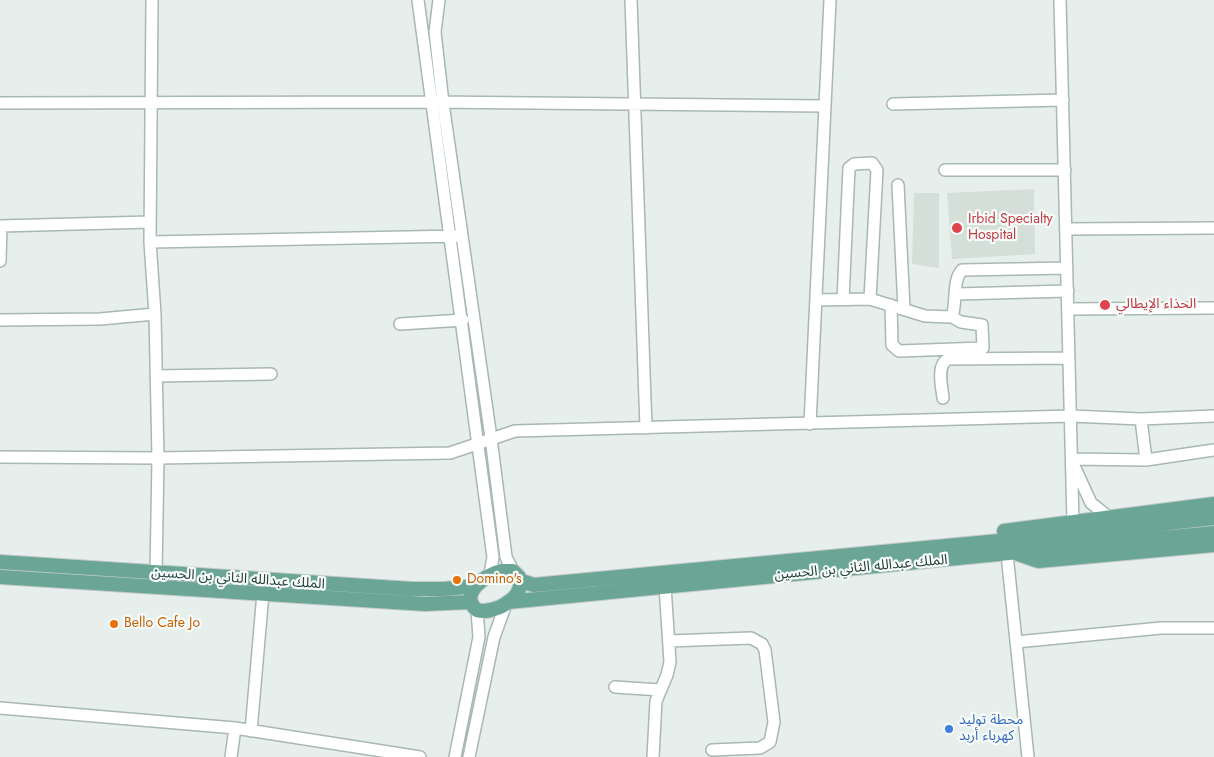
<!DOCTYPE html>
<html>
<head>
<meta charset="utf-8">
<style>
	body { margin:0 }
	canvas { display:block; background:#e6efeb }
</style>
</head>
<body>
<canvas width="1214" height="757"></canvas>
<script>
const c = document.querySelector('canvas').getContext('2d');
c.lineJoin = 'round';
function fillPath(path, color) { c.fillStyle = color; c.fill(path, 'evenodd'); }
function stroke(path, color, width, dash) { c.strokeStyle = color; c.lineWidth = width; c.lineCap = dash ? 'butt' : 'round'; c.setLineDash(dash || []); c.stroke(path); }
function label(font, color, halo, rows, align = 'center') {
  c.font = font + ' Jost,"Noto Sans Arabic",sans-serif'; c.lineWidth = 4.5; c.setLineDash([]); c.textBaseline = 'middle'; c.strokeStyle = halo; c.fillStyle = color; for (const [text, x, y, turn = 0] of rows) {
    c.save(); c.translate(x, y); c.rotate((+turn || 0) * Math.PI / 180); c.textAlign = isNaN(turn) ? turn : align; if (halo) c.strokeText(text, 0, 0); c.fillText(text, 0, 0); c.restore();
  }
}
fillPath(new Path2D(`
	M1034,189L1035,254L952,259L947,193Z
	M914,193H939V268L912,264Z`), '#d4dfda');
const minor = new Path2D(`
	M152,0L150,242L155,314L158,458L156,574
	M418,0L493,557L490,574
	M439,0L435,32L443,103L491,438L506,557L513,571
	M631,0L646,428
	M1060,0L1073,523
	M0,103L433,102L824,106
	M893,104L1063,100
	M945,170H1065
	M898,185L904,309
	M0,226L150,222
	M1067,229L1214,228
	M150,242L458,236
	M0,261L1,226
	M957,294L1068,291
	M843,299L849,168L854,164L872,163L877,170L870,299
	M816,300L870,299L925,316L952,317C957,303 952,281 962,270L1067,268
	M891,305L892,345L899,351L983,348L982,325L961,322L952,317
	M1069,309L1214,308
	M0,320L100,319L155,314
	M400,324L463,320
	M156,376L271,374
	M943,398C942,387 936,365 948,359L1069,358
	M1141,419L1146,460L1214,450
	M810,424L830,0
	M0,457L158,458L450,453L515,431L1071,416L1141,419L1214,416
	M1072,459L1146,460
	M1075,468L1091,503L1110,518
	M1007,554L1028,757
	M669,641L751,638L762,644L765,650L774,722L770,742L760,748L712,750
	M1016,642L1161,628H1214
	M615,687L660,690
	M0,708L235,728L420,757
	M251,731L263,593
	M231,757L235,728
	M455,757L479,637L477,610
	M469,757L494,637L506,604
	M653,757L656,701L667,675L670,662L665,586`);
const major = new Path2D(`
	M1004,531L1214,504
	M1018,554L1038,561L1214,545
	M0,562L412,589H444L476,586
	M503,571H513L519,577C527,598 493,615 477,610C457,594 487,573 503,571Z
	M0,577L425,604L470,602
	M521,581L534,585L1073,534L1214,518
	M508,602L1214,533`);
stroke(minor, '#a8b8b2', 14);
stroke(major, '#c2cac8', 16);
stroke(minor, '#fff', 11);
stroke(major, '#6aa596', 14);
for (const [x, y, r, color] of [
	[957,228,6,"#e0444e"],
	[1105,305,6,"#e0444e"],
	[457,580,5,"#e8710a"],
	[114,624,5,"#e8710a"],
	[949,729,5,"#3f7fe0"]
]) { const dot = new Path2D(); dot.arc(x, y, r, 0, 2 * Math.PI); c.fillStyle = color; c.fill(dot); stroke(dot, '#f7fbf9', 2); }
label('14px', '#be3a42', '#f7fbf9', [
	["Irbid Specialty",968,220],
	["Hospital",968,236],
	["الحذاء الإيطالي",1116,305]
], 'left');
label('14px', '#24423a', '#f7fbf9', [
	["الملك عبدالله الثاني بن الحسين",861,568,-5],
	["الملك عبدالله الثاني بن الحسين",238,579,4]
]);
label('14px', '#c56008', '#f7fbf9', [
	["Domino's",467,580],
	["Bello Cafe Jo",124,624]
], 'left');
label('14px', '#366cbe', '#f7fbf9', [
	["محطة توليد",959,721],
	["كهرباء أربد",959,737]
], 'left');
</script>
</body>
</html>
